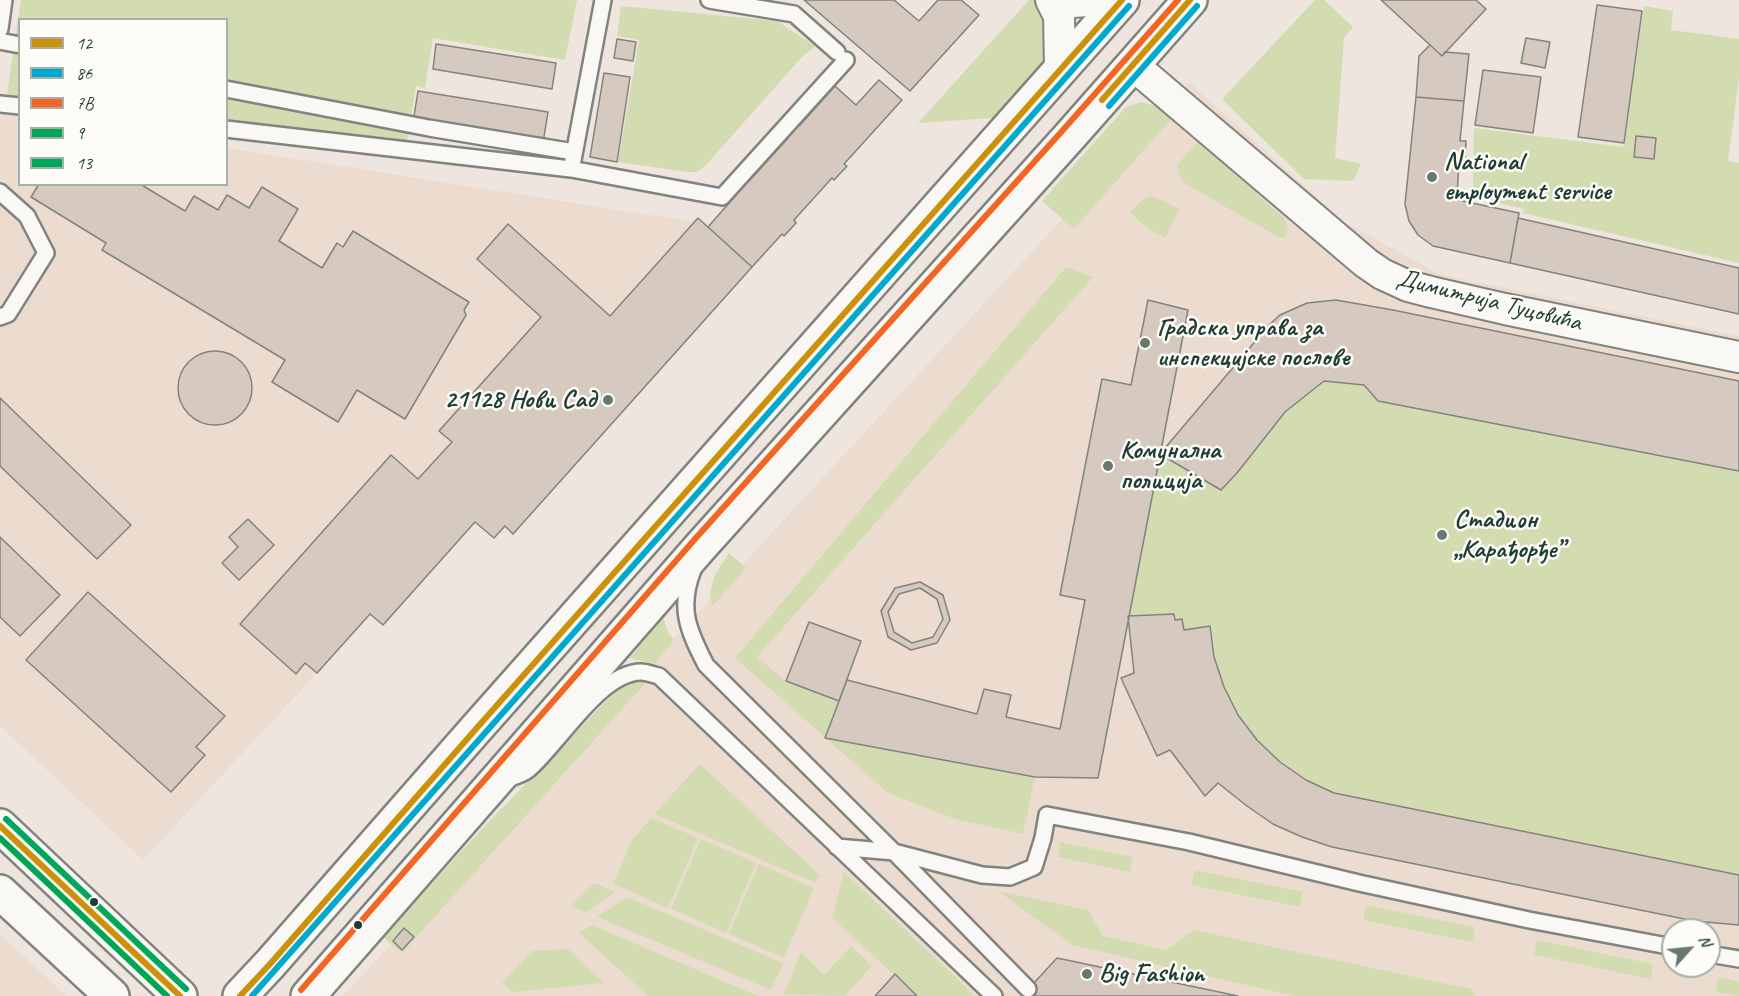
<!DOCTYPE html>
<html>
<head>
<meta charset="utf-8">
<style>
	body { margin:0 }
	#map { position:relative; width:1739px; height:996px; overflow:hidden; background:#ede5de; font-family:Caveat,sans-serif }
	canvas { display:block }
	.legend { position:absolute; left:18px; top:18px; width:210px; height:168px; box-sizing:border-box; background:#fdfcf7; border:2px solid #a4b0a9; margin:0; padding:8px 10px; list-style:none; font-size:18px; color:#1f3d34 }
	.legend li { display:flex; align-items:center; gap:12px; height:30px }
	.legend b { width:30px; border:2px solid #a4b0a9 }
	.north { position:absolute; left:1661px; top:918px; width:60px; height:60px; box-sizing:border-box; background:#fdfcf7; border:2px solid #a4b0a9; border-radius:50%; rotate:63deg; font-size:16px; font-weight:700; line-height:24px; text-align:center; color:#1f3d34 }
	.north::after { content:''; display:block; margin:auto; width:21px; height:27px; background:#677870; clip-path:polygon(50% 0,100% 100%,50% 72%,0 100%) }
</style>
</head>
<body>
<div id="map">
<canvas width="1739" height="996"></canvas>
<ul class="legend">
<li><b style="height:8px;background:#cc910a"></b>12</li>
<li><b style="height:8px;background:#00a9ce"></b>86</li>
<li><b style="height:8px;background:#f26522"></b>7B</li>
<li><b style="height:8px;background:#00a651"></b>9</li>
<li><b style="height:8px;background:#00a859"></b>13</li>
</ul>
<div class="north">N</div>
</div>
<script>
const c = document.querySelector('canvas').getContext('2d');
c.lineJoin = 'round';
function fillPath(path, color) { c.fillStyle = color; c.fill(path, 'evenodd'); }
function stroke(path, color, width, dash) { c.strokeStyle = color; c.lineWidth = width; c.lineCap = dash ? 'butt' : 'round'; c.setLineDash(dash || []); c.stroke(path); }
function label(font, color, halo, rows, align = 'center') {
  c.font = font + ' Caveat,sans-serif'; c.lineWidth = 5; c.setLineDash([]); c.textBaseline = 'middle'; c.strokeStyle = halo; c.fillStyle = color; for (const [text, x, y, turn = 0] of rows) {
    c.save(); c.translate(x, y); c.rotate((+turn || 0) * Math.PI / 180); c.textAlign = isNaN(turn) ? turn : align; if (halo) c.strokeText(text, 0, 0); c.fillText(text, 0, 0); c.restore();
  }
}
fillPath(new Path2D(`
	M1189,82L1344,222L1441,275L1739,336V996H343ZM1673,930H1709V966H1673Z
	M0,112L19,115L20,184H226L227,148L694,222L610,316L508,224L477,259L541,317L440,431L452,442L418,479L391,455L240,624L295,674L305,663L317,673L143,860L0,726Z
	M0,934L66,996H0Z`), '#ecdccf');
fillPath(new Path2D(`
	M21,0H577L565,60L433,38L425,88L416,86L404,159L227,130L226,20H20L19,96L7,94Z
	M1029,0H1051L1061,40L1020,116L918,123Z
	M1315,0H1324L1353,27L1344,38L1335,158L1361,164L1353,181L1304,179L1222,99Z
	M621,6L777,21L815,46L801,58L706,165L697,172H687L618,162L639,40L617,36Z
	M1644,6L1673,11L1671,30L1739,39V78L1728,161L1739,163V263L1523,213L1524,209L1473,197L1474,128L1624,147Z
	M1141,102L1166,109L1174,116L1074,229L1042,201L1126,107Z
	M1198,141L1284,218L1288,229L1285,238L1278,237L1184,183L1179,175L1177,165Z
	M1150,196L1164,201L1179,209L1166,238L1150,230L1130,213L1142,200Z
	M1066,267L1093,277L757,657L786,681L839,701L825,738L1035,777L1023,834L955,819L888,793L735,658Z
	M1336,300L1393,310L1739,382V925L1694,921L1332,847C1312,841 1293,834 1275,825C1255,814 1237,798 1219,783L1205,796L1170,750L1157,756L1121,678L1134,672L1128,616L1160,454L1269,325C1289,308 1309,301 1336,300Z
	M729,553L746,568L712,607C707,583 717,572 729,553Z
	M663,618L669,634L674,640L652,667L646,662L630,658Z
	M640,678H650L402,953L383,937L480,831L607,700L624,686Z
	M700,764L820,875L816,883L654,814Z
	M651,818L698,838L668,908L613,884L632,840Z
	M701,839L756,863L726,933L671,909Z
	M1060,842L1133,857L1130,872L1058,857Z
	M759,864L814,888L784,958L729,934Z
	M1195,870L1303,892L1300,907L1191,885Z
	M844,872L975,996H917L832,918Z
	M594,883L615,892L586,912L571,906Z
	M998,891L1088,910L1103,936L1166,950L1194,930L1471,989L1475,996H1294L1072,945Z
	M627,897L783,963L771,990L597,917Z
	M1366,905L1475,927L1473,942L1363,920Z
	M592,925L758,996H648L579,933Z
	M1537,940L1653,964L1651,979L1534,955Z
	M851,946L872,966L845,996L783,995L801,952L824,975Z
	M568,949L604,983L512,992L502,983L532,951Z
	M1719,977L1739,982V996L1716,992Z`), '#d3dcb1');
const building = new Path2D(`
	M804,0H894L919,21L938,0H961L979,15L910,91Z
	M1381,0H1476L1486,9L1442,56Z
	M1597,5L1642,11L1624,143L1578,137Z
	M1526,38L1550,42L1545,68L1521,63Z
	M617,39L636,42L633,61L614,58Z
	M436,44L556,63L552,89L433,69Z
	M1430,45L1442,56L1445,52L1469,54L1464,101L1416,97L1419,56Z
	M1483,70L1541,77L1533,133L1475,125Z
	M604,73L630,77L617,162L590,157Z
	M879,80L902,100L844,164L847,166L834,180L832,178L794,220L796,223L784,236L782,234L752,267L708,227L737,194L733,190L745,177L749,181L788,138L784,134L796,121L800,125L835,86L856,105Z
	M418,91L548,112L543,143L413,122Z
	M1416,97L1464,101L1460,141H1466L1465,161L1459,160L1457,198L1458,200L1519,213L1510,263L1433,246L1418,235L1409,221L1405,204Z
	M1636,136L1656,138L1654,159L1634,157Z
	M39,184H140L185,211L194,196L218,210L227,195L249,208L262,187L298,209L279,241L322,268L337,243L343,247L353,231L469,302L464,310L466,315L405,419L357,390L338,422L272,382L285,360L102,250L106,243L31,197Z
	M698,218L752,267L513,534L505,526L494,538L475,522L383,625L370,614L317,673L305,663L296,674L240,624L391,455L418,479L452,442L439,431L541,317L477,259L508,224L610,316Z
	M1518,218L1739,268V314L1510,263Z
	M1148,300L1188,310L1098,778L1035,777L825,738L847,680L977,714L984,689L1011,695L1006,717L1060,729L1085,600L1060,595L1102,379L1131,385Z
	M1336,300L1393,310L1739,381V471L1378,401L1364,385L1324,381L1285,412L1237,473L1221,490L1160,454L1269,325L1280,315L1307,303Z
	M178 388a37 37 0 1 1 74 0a37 37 0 1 1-74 0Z
	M0,398L131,525L97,559L0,466Z
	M248,519L274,545L239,580L222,563L238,547L229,537Z
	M0,537L60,595L20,636L0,617Z
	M920,582L943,595L950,620L937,643L911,650L888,637L881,611L895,588ZM920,588L937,599L943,619L933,637L912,643L894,632L888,612L899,594Z
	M88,592L225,716L196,747L205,755L171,792L26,660Z
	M1174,614L1175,620L1182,619L1184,630L1210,626L1214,657L1224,687L1238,715L1257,740L1280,762L1306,780L1334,793L1739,875V925L1694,921L1332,847L1302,837L1273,824L1247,806L1218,783L1205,796L1170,750L1157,756L1121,678L1134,673L1128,616Z
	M809,622L861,641L839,701L786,681Z
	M404,928L414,937L402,950L393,941Z
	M1057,958L1238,996H1022Z
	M895,974L917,996H875Z`);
fillPath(building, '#d6c9c0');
stroke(building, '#81837e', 1.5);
const service = new Path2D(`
	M709,0L794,14L837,52
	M0,29L4,0
	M0,41L20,45
	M226,89L429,128L574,152
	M0,104L20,106
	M226,129L571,169L722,197L846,60
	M573,160L603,0
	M0,192L27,216L46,253L8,314L0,317
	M693,570C678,608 688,630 706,665L894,852L1028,989
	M507,779C514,777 523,774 528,770C558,745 600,672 641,672C647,672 653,675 659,676L994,996
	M837,847L894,852L982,875L1010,877L1034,867L1043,838L1047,815L1189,842L1359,883L1529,920L1673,947
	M1709,954L1739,959`);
const minor = new Path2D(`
	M1051,0L1059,16L1060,70
	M1060,0L1073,2L1101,0
	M1133,65L1366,263L1382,274L1408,286L1431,292L1505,309L1739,357`);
const secondary = new Path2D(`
	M0,826L180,996
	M0,892L112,996
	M240,996L270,964L475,730L1122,0
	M308,996L702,545L1070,136L1190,0`);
stroke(service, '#81837e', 20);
stroke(minor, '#81837e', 34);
stroke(secondary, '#81837e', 38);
stroke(service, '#f9f8f5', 15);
stroke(minor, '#f9f8f5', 30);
stroke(secondary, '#f9f8f5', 33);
stroke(new Path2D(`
	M1102,100L1190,0
	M0,826L180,996
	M240,996L270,964L475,730L1122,0`), '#cc910a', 6);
stroke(new Path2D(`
	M1109,106L1197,6
	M252,996L1129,6`), '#00a9ce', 6);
stroke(new Path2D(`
	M301,990L695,539L1063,130L1178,0`), '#f26522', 6);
stroke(new Path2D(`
	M0,838L167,996`), '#00a651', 6);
stroke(new Path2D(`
	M6,819L186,989`), '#00a859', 6);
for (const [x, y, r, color] of [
	[1432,177,6,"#677870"],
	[1145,343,6,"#677870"],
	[608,400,6,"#677870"],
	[1108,466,6,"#677870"],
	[1442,535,6,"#677870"],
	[94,902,5,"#1f3d34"],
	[358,925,5,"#1f3d34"],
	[1087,974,6,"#677870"]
]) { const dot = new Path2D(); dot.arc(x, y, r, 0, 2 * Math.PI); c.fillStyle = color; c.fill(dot); stroke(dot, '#fdfcf7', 2); }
label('bold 26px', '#1f3d34', '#fdfcf7', [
	["National",1444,162],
	["employment service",1444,192],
	["Градска управа за",1157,328],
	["инспекцијске послове",1157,358],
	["21128 Нови Сад",596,400,"right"],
	["Комунална",1120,451],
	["полиција",1120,481],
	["Стадион",1454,520],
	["„Карађорђе”",1454,550],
	["Big Fashion",1099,974]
], 'left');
label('26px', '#1f3d34', '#fdfcf7', [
	["Димитрија Туцовића",1489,301,14]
]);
</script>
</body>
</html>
